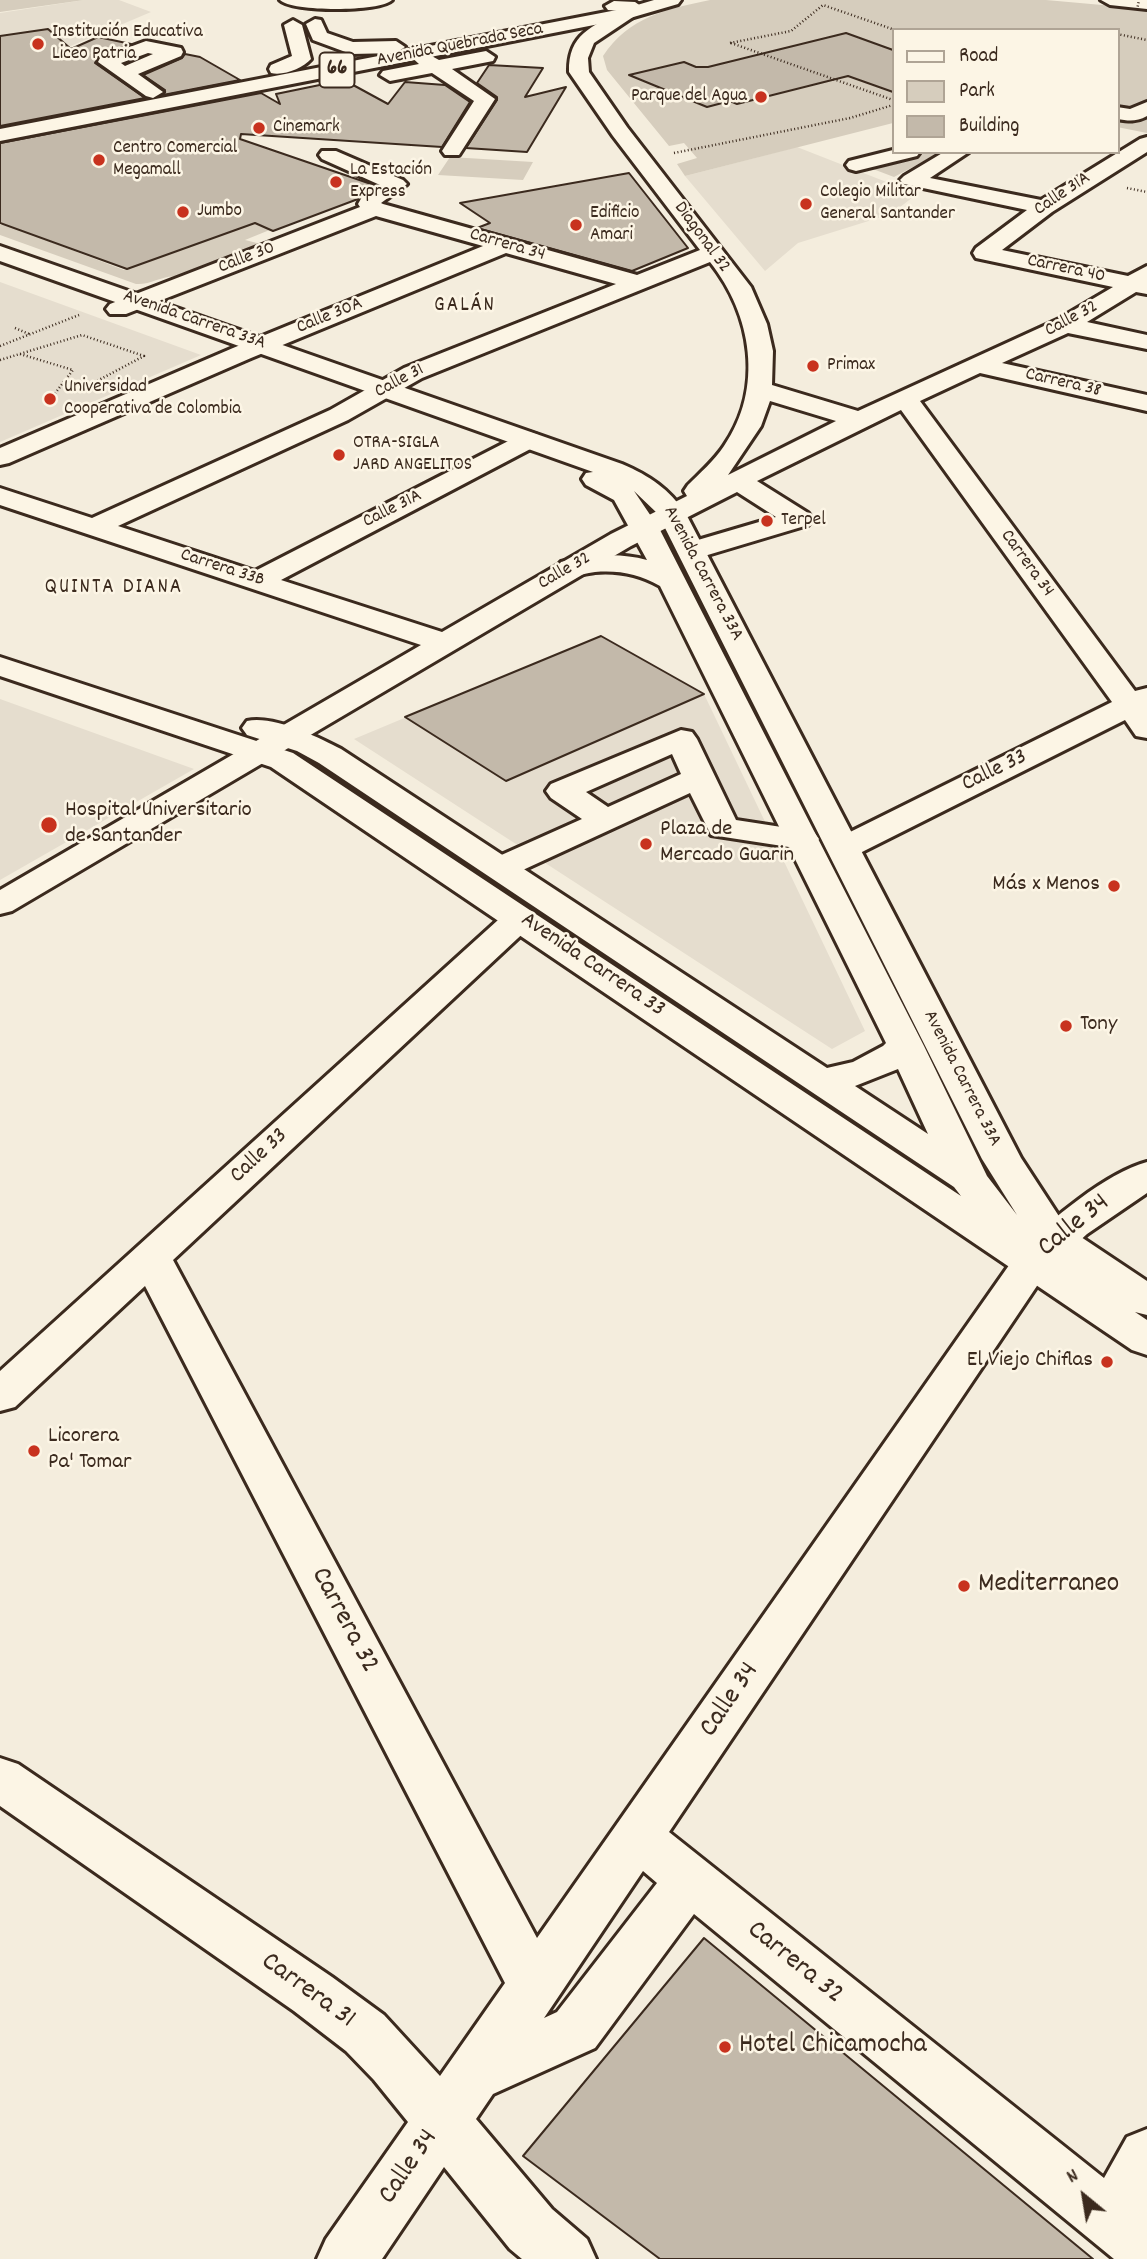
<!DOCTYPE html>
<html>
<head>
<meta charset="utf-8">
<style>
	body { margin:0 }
	#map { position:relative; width:1147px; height:2259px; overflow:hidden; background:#f4eddd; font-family:Dekko,sans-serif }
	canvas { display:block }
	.legend { position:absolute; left:892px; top:28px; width:228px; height:126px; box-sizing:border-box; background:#fcf5e5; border:2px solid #afa495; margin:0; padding:9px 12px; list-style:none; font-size:21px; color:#3b2a1e }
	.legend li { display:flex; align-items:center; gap:14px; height:35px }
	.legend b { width:35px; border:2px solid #afa495 }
	.north { position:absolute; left:1049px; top:2161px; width:70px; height:70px; -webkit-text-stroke:5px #fcf5e5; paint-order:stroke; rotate:330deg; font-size:19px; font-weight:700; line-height:28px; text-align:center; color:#3b2a1e }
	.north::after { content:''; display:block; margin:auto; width:24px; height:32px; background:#3b2a1e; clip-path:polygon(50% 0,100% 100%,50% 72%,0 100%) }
</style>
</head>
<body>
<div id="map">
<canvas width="1147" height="2259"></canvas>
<ul class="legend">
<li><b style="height:9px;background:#fcf5e5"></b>Road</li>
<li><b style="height:19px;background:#d6cdbd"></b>Park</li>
<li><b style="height:19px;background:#c3b9aa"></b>Building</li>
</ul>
<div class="north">N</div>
</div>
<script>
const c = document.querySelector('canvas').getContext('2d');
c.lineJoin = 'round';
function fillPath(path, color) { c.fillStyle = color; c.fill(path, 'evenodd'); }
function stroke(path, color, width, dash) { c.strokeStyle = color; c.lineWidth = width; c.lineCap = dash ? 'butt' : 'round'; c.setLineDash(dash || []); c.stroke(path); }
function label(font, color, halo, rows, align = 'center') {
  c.font = font + ' Dekko,sans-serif'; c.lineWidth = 5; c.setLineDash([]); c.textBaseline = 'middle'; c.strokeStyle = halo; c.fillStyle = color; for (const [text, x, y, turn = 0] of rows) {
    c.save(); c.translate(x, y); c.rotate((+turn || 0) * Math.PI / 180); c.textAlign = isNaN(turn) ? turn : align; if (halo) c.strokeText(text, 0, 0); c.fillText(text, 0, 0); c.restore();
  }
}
fillPath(new Path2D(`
	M84,0H119L151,12L0,76V13Z
	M797,147L917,194L891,214L798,243L765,271L685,176Z
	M0,282L201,355L0,442Z
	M601,636L704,694L865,1031L832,1049L354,739Z
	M0,699L194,769L0,880Z`), '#e5ddce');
fillPath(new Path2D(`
	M0,0H84L0,12Z
	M710,0H1046L1147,9V133L1117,127V30H893V123L685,176L677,164L697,158L684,143L669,146L607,70L603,56C629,17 666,9 710,0Z
	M921,152H941L894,177L865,166Z
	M450,157L533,162L523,180L438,175Z
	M255,223L272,229L245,240L261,244L179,277C163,274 152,285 136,284L0,235V225L4,224L124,270Z`), '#d6cdbd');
const building = new Path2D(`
	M48,29L71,49L98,37L131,44L99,56L95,63L145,98L0,126V36Z
	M846,33L893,50V92L848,76L737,104L730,101L707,107L629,75L684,62L696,67H708Z
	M185,54L200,57L240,80L163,95L165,90L143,75L182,58Z
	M489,65L543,68L525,97L566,87L527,152L466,148L497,100V97L477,83Z
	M344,80L388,104L405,82L445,85L470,102L442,147L241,134L240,139L374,185L362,193L358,199L273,231L255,223L127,269L0,223V143L261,93L280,104L276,94Z
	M629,173L688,248L632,271L477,228L490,223L460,203Z
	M601,636L704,694L506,781L405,717Z
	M704,1938L1093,2259H660L523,2156Z`);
fillPath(building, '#c3b9aa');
stroke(building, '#3b2a1e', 2);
const minor = new Path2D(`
	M280,0H392C381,12 291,12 280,0Z
	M614,1L635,2L645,9L594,43L588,58L589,72L627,127L751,287L767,324L773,351L772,385L858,411L1057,320L1113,287L976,258L973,253L976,248L1027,210L904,184L900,180L904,176L944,152H969L930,178L1041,200L1140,139L1147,137V152L1052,212L1002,250L1128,276L1147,266V294L1136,292L1087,322L1147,335V349L1068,333L1002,363L1147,395V411L980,373L920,401L1135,691L1147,688V738L1136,736L1125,720L856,855L844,858L832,855L827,848L832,841L1112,702L901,410L757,481L808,513L812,519L808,525L701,557L691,559L681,557L677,551L681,545L776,517L737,492L631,546L12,911L0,914V890L421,645L0,505V488L92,518L330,410L404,368L616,284L506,253L251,358L9,463L0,465V448L233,348L483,246L376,216L126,314H110L106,309L110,304L360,207L358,204L363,195L380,185L322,159L319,155L322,151H336L403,180L407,184L381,203L383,204L637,275L700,250L613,136L569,72C568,34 592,27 621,11L608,10L605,6ZM710,262C752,315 764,388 724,446C714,461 700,473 688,485L684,491L687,496L611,534L442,632L281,580L538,445L542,440L538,435L529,432L520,435L255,571L118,526L348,420L422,378ZM770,401L836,421L728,475L761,426Z
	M315,19L321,20L327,33L353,42L396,41L405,47L396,53L351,54L313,40L306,24Z
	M293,20L302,25L311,59C303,68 284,76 271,73L269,69L271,65L292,56L284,25Z
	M146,41L181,48L183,52L181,56L138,74L163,92L153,98L146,96L98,62L100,58ZM148,53L153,54L125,66L121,63Z
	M417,48L439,60L486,51L495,57L493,61L452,69L495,99L459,155H445L442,151L474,101L432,73L390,81L380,75L383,71L419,64L408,54Z
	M1147,102V116C1136,122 1129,121 1117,119V107L1130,109Z
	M893,150V152H920L917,156L856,171L849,169L846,165L849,161Z
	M681,730L692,732L697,739L736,820L814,832L819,839L814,846L802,849L711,835L690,793L512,875L500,878L488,875L483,868L488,861L582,819L551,798L546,791L551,784ZM672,754L681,774L608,807L586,792Z
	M520,908L532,911L537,918L532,925L173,1260L537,1938L1019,1251C1049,1221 1106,1173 1147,1162V1193L1087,1234L1047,1271L669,1832L1104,2178L1127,2137L1147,2129V2259H1114L694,1914L595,2048L493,2094L476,2119L552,2209L587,2239L596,2259H522L510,2249L444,2167L382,2259H317L326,2239L408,2122L374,2080L346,2051L294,2011L0,1806V1758L18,1764L332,1977L384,2015L440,2076L505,1983L145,1286L15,1407L0,1411V1371L508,911ZM643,1871L657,1883L557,2012L544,2018Z`);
const major = new Path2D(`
	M0,246L622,464C650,476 669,489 686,514L1021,1158L1066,1227L1147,1281V1315L1135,1312L1147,1320V1355L1132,1350L271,767L0,676V657L293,753L961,1196L954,1187L319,763L297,751L247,735L242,728L247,721C273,715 318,737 341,749L827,1068L853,1062L883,1046L886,1043L660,586C639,574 619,570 595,572C583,574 573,577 561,574L557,568L561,562C590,555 618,552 647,560L614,500L586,485L582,479L586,473L593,472L0,261ZM634,491L658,514L982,1159L1017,1215L987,1176L924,1046L659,528ZM898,1069L928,1134L855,1086Z`);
const highway = new Path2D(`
	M654,0H681L678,4L630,18L0,141V129L627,8Z
	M1101,0H1147V9L1110,5Z`);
stroke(minor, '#3b2a1e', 6);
stroke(major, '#3b2a1e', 6);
stroke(highway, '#3b2a1e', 6);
stroke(new Path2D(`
	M1117,34L1147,40
	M730,43L791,31L823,5L895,30
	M731,43L893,100
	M674,153L850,118L893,105
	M1127,188L1147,192
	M15,328L29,334
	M0,346L79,315
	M20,354L73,370L46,405
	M0,360L82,335L144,356L97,381`), '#3b2a1e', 2.5, [1, 2.5]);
fillPath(minor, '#fcf5e5');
fillPath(major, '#fcf5e5');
fillPath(highway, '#fcf5e5');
stroke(new Path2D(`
	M1137,10L1139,0`), '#3b2a1e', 2.5, [1, 2.5]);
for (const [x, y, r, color] of [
	[38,44,7,"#c8321e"],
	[761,97,7,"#c8321e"],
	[259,128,7,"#c8321e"],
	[99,160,7,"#c8321e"],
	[336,182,7,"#c8321e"],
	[806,204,7,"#c8321e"],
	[183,212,7,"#c8321e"],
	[576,225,7,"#c8321e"],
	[813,366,7,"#c8321e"],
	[50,399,7,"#c8321e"],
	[339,455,7,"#c8321e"],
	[767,521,7,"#c8321e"],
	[49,825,9,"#c8321e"],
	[646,844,7,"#c8321e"],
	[1114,886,7,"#c8321e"],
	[1066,1026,7,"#c8321e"],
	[1107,1362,7,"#c8321e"],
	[34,1451,7,"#c8321e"],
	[964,1586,7,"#c8321e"],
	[725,2047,7,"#c8321e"]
]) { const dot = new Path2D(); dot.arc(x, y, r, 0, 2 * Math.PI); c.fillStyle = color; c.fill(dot); stroke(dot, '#fcf5e5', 2.5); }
label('19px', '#3b2a1e', '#fcf5e5', [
	["Institución Educativa",52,33],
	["Liceo Patria",52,55],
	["Parque del Agua",747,97,"right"],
	["Cinemark",273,128],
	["Centro Comercial",113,149],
	["Megamall",113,171],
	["La Estación",350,171],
	["Express",350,193],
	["Colegio Militar",820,193],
	["General Santander",820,215],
	["Jumbo",197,212],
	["Edificio",590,214],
	["Amari",590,236],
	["Primax",827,366],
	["Universidad",64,388],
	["Cooperativa de Colombia",64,410],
	["OTRA-SIGLA",353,444],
	["JARD ANGELITOS",353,466],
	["Terpel",781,521]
], 'left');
label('19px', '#3b2a1e', '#fcf5e5', [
	["Avenida Quebrada Seca",460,46,-11],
	["Calle 31A",1063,195,-34],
	["Diagonal 32",701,238,54],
	["Carrera 34",507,246,16],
	["Calle 30",247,259,-21],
	["Carrera 40",1066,270,12],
	["Calle 30A",330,317,-22],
	["Calle 32",1072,320,-28],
	["Avenida Carrera 33A",194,321,19],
	["Calle 31",400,382,-28],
	["Carrera 38",1063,384,13],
	["Calle 31A",393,510,-27],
	["Carrera 34",1026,564,54],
	["Carrera 33B",222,569,18],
	["Calle 32",565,572,-30],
	["Avenida Carrera 33A",702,574,62],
	["Avenida Carrera 33A",961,1079,63]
]);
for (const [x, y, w] of [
	[337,70,35]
]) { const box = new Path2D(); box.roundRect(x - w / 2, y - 17.5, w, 35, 5); c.fillStyle = '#fcf5e5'; c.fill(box); stroke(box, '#3b2a1e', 2); }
label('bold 21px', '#3b2a1e', null, [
	["66",337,70]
]);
c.letterSpacing = '2px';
label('21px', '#3b2a1e', '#fcf5e5', [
	["GALÁN",465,307],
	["QUINTA DIANA",114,589]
]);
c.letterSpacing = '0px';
label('23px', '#3b2a1e', '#fcf5e5', [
	["Calle 33",995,772,-26],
	["Avenida Carrera 33",592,966,34],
	["Calle 33",260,1157,-43]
]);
label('23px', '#3b2a1e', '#fcf5e5', [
	["Hospital Universitario",65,812],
	["de Santander",65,838],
	["Plaza de",660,831],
	["Mercado Guarin",660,857],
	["Más x Menos",1100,886,"right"],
	["Tony",1080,1026],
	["El Viejo Chiflas",1093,1362,"right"],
	["Licorera",48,1438],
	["Pa' Tomar",48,1464]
], 'left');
label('28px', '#3b2a1e', '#fcf5e5', [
	["Calle 34",1075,1227,-39],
	["Carrera 32",343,1621,62],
	["Calle 34",731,1701,-56],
	["Carrera 32",794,1964,39],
	["Carrera 31",307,1992,36],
	["Calle 34",410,2168,-56]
]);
label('28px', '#3b2a1e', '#fcf5e5', [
	["Mediterraneo",978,1586],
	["Hotel Chicamocha",739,2047]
], 'left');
</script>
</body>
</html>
